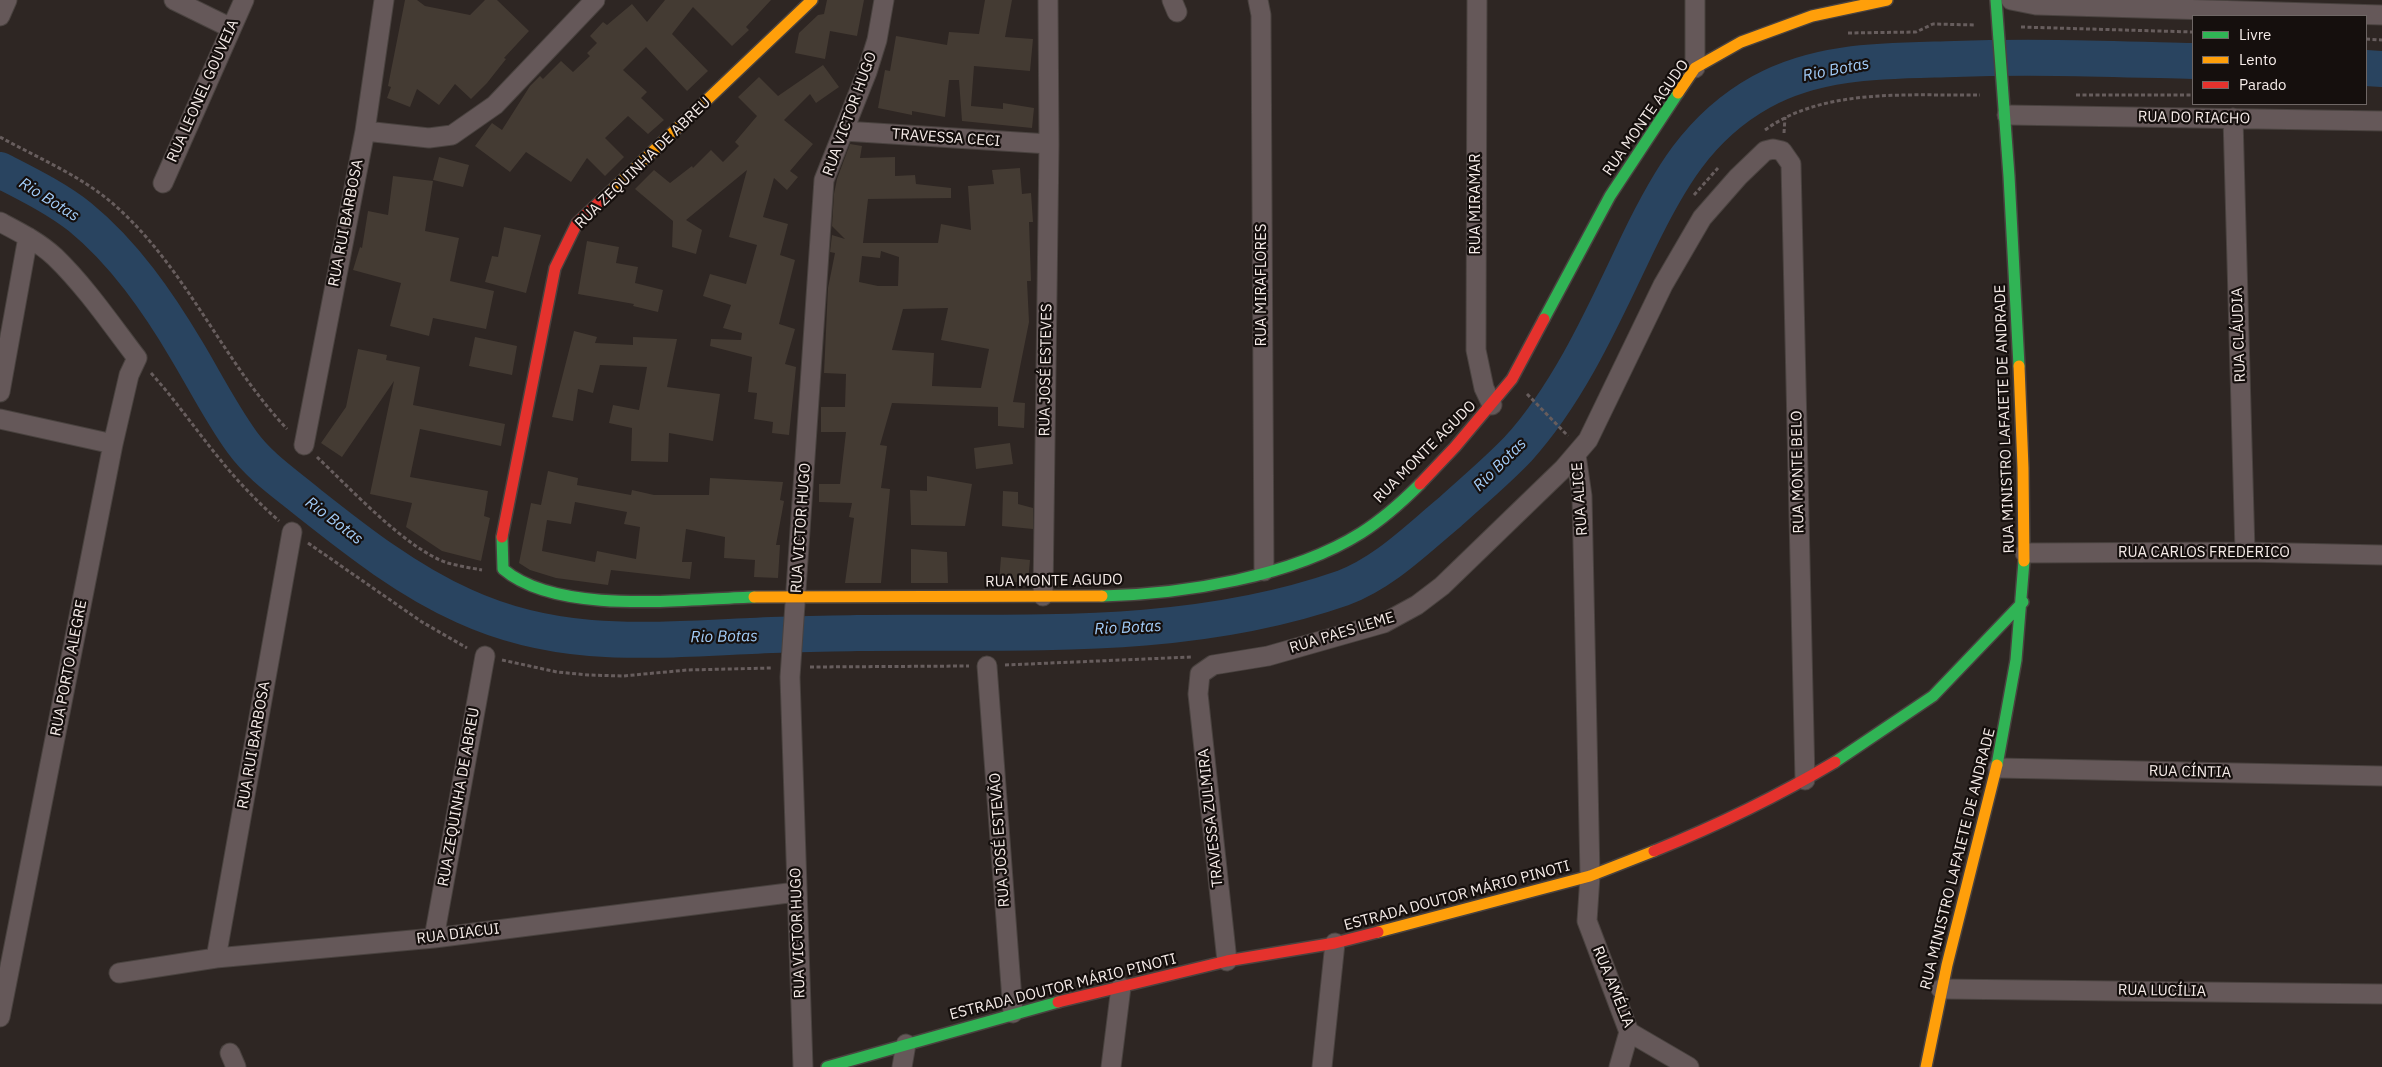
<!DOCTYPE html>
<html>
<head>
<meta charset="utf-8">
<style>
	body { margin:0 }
	#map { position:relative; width:2382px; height:1067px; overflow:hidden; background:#2e2623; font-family:"IBM Plex Sans",sans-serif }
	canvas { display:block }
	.legend { position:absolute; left:2192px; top:15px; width:175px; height:90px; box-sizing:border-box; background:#150f0d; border:1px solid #6f6765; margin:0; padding:6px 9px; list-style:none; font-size:15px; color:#f5ebe8 }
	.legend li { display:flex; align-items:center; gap:10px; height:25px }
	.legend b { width:25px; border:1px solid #6f6765 }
</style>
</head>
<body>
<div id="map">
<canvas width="2382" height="1067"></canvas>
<ul class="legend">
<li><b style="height:6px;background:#30b455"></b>Livre</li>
<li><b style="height:6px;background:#ff9f0a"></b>Lento</li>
<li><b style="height:6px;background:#e5322d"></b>Parado</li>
</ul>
</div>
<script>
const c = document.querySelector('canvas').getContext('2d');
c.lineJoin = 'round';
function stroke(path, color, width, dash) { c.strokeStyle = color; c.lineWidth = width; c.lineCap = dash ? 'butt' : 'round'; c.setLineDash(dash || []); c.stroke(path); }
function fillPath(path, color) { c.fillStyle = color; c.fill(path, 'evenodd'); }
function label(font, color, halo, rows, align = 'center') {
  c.font = font + ' "IBM Plex Sans",sans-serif'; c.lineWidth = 4.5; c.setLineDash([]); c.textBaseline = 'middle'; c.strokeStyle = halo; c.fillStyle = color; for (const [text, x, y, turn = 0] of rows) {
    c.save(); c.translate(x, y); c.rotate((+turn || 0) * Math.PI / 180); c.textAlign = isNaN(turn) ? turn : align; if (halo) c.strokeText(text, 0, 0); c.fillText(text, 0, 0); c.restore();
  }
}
stroke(new Path2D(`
	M2366,68L2382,69
	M0,170C27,184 56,198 80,217C124,253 158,302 187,351C205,381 221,413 242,442C260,467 286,484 310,504C358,542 408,581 464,606C560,650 650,640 751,636C786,634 822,634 857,633C1020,631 1186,643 1343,588C1385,572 1416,540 1450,512C1473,491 1497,471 1518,449C1570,392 1605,312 1638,243C1668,181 1698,127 1761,92C1820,59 1889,61 1955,59C2034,56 2114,59 2193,61`), '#294460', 36);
fillPath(new Path2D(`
	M405,0H417L425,6L470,15L485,0H497L529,31L504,58L506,59L487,83L471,99L455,84L439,105L417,89L410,107L387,98L391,87L388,86Z
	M665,0H771L746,27L749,30L732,46L693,7L672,34L708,71L687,91L646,47L623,70L647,92L641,98L664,120L648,134L628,116L605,138L624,157L605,176L587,158L571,182L526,152L510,172L475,146L492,123L502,130L530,86L540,76L543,79L561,61L573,72L590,56L587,53L597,43L590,36L603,22L607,25L632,4L647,22Z
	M827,0H864L857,36L830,31L825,59L795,53L799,33L818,15L824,14Z
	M985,0H1012L1005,37L1033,39L1030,71L974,66L971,106L1003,109V103L1034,108L1032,128L962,121L959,80H949L945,117L912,111V115L878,108L885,70L890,71L896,36L947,45L949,32L979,34Z
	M823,65L839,87L816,103L810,94L784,120L813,144L790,171L798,177L787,190L774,178L763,217L788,224L780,255L795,260L779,324L795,329L785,364L796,367L789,435L772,433L773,422L754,419L757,393L748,392L752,357L710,346L711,339L741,340L742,333L723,328L731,305L703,296L710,274L746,284L757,245L729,237L747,170L686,220L702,230L696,254L672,247L673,221L635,189L654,170L670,183L692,166L693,168L711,150L723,162L739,146L735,142L757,116L738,97L759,77L778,96Z
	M850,144L862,146L860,158L895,157V176L915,175L916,184L951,188V198L868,199L863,243H938L941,224L971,230L968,186L994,184L992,170L1020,168L1022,194L1031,193L1033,222H1029L1031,281H1027L1029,322L1013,402L1025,403L1024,428L998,426V407L892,403L880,445L887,446L881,488L890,489L881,583H845L854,518L849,517L852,503L819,502V484H840L846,432H821V407H845L846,374L824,373L828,288L835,253L830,252L832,235L845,239L832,226L834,194L837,179ZM881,251L899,257L898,286H878L859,282L862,256L880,258ZM948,308L941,340L989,349L981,388L932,386L934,353L892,350L903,309Z
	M439,157L469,165L463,187L433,180Z
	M393,176L433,181L425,231L459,238L450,281L494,291L486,329L433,318L429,336L390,326L401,283L353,270L360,247L362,248L368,211L388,215Z
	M504,227L541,235L526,293L485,282L492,256L498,257Z
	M587,241L619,247L616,263L638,267L635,283L663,290L658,312L633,306L634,304L578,294Z
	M574,331L597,337L595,343L633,345V337L677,339L667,387L720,394L713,441L669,433L668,462L631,461L632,428L609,423L613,405L639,410L647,367L600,365L593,393L578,389L573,421L552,417Z
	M475,337L517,346L512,375L469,366Z
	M358,349L387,355L386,360L420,367L413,405L505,424L501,446L420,429L410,477L488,491L484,516L490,518L481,561L442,551L406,527L412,503L370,494L394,381L342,457L321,443L346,407Z
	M1010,443L1013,464L976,469L974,448Z
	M548,471L578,478L577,485L631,495L632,490L654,495H709L710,478L783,482L780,500L784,501L776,545H780L778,578L754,577L755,560L724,558L725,537L686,529L682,562H692L690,579L611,570L608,585L556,578L530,570L519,563L531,503L541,505ZM575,502L627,512L624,524L640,527L636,559L597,551L595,562L542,551L547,520L571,524Z
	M927,476L972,484L965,526L911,525L910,490L927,491Z
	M1003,491L1018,492V504L1033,508V529L1002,526Z
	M911,549L947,552L948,583H911Z
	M1001,557L1030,560L1028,582H999Z`), '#443b33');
const street = new Path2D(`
	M174,0L231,28
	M1172,0L1177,12
	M1258,0L1261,15L1264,571
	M1477,0L1476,350L1484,388L1492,405
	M1695,0V68
	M2011,0L2036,5L2382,15
	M0,16L7,0
	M2007,115L2382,121
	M2233,118L2245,552
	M365,131L429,138L452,135L495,105L595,0
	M844,131L1049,144
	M163,183L244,0
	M0,222C19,232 39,242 55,257C86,287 111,324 137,358L129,375L113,444L0,1017
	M0,392L28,237
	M0,419L113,444
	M304,445L365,131L384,0
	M1576,455L1582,496L1590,876L1587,921L1629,1032L1689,1067
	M2025,553L2245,552L2382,555
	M1043,596L1049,144L1048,0
	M987,666L1013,1013
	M1998,768L2382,776
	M434,938L485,656
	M216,958L292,532
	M1227,961L1198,694L1200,674L1213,665L1268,656L1384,623L1417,605L1442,586L1564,468L1588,440L1663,285L1702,218L1738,177L1765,151L1773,149L1782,151L1791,164L1805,780
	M119,973L216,958L434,938L796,892
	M1941,989L2382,994
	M230,1053L236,1067
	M803,1067L790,677L824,180L867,72L877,40L884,0
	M902,1067L906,1044
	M1111,1067L1121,987
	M1322,1067L1335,943
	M1619,1067L1629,1032`);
const fast = new Path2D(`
	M1996,0L2009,176L2019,366
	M1544,319L1610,196L1678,93
	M502,537L503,569C558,616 686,599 754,597
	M1102,596C1184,594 1291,577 1361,533C1383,519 1402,502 1420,484
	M1835,762L1933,696L2023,602
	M1997,765L2016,660L2024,561
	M827,1067L1058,1002`);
const slow = new Path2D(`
	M1678,93L1695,68L1741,42L1812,16L1887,0
	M609,193L812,0
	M2019,366L2023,468L2024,561
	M754,597L1102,596
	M1378,932L1590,876L1654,851
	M1926,1067L1947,965L1997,765`);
const jam = new Path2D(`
	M1420,484L1455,447L1512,379L1544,319
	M502,537L555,268L577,223L609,193
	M1654,851C1716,826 1778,796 1835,762
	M1058,1002L1227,961L1335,943L1378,932`);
stroke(street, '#49423f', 21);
stroke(fast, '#49423f', 14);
stroke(slow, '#49423f', 14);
stroke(jam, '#49423f', 14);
stroke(new Path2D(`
	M2021,27L2193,32
	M1848,33L1916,32L1933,24L1975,25
	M2366,39L2382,40
	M2076,95H2193
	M1765,130C1824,87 1911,96 1980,95
	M1784,133L1785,117
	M0,137C36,157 79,175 111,202C185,265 221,359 287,429
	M1694,195L1718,168
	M151,373C177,402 198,433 223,463C240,484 259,503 279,521
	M1527,394L1568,436
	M317,457C349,487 407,550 448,563C459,566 471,568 482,570
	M308,543L422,622L467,648
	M502,660L557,672L588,675L623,676L687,670L771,668
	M1005,665L1191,657
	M810,667L969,666`), '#675d5d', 3, [4, 2.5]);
stroke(street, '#655859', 19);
stroke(fast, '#30b455', 11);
stroke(slow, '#ff9f0a', 11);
stroke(jam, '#e5322d', 11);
label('15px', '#f5ebe8', '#150f0d', [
	["RUA LEONEL GOUVEIA",203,91,-66],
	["RUA VICTOR HUGO",850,114,-70],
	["RUA MONTE AGUDO",1646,118,-55],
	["RUA DO RIACHO",2194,118,1],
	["TRAVESSA CECI",946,138,4],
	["RUA ZEQUINHA DE ABREU",643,163,-44],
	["RUA MIRAMAR",1476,204,-90],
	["RUA RUI BARBOSA",346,223,-79],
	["RUA MIRAFLORES",1262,285,-90],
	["RUA CLÁUDIA",2239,335,-92],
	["RUA JOSÉ ESTEVES",1046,370,-89],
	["RUA MINISTRO LAFAIETE DE ANDRADE",2005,419,-92],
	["RUA MONTE AGUDO",1425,452,-45],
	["RUA MONTE BELO",1798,472,-91],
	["RUA ALICE",1580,499,-94],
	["RUA VICTOR HUGO",801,528,-86],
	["RUA CARLOS FREDERICO",2204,553],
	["RUA MONTE AGUDO",1054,581,-1],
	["RUA PAES LEME",1342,633,-17],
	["RUA PORTO ALEGRE",69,668,-79],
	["RUA RUI BARBOSA",254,745,-80],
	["RUA CÍNTIA",2190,772,1],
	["RUA ZEQUINHA DE ABREU",459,797,-80],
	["TRAVESSA ZULMIRA",1211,818,-96],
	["RUA JOSÉ ESTEVÃO",1000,840,-94],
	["RUA MINISTRO LAFAIETE DE ANDRADE",1958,859,-76],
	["ESTRADA DOUTOR MÁRIO PINOTI",1457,896,-15],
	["RUA VICTOR HUGO",798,933,-92],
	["RUA DIACUI",458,934,-7],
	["ESTRADA DOUTOR MÁRIO PINOTI",1063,987,-14],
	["RUA AMÉLIA",1613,987,68],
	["RUA LUCÍLIA",2162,991,1]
]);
label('italic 16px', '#a3cdf9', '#150f0d', [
	["Rio Botas",1836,70,-11],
	["Rio Botas",49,200,32],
	["Rio Botas",1500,465,-45],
	["Rio Botas",334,521,37],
	["Rio Botas",1128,628,-3],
	["Rio Botas",724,637,-1]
]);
</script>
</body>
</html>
